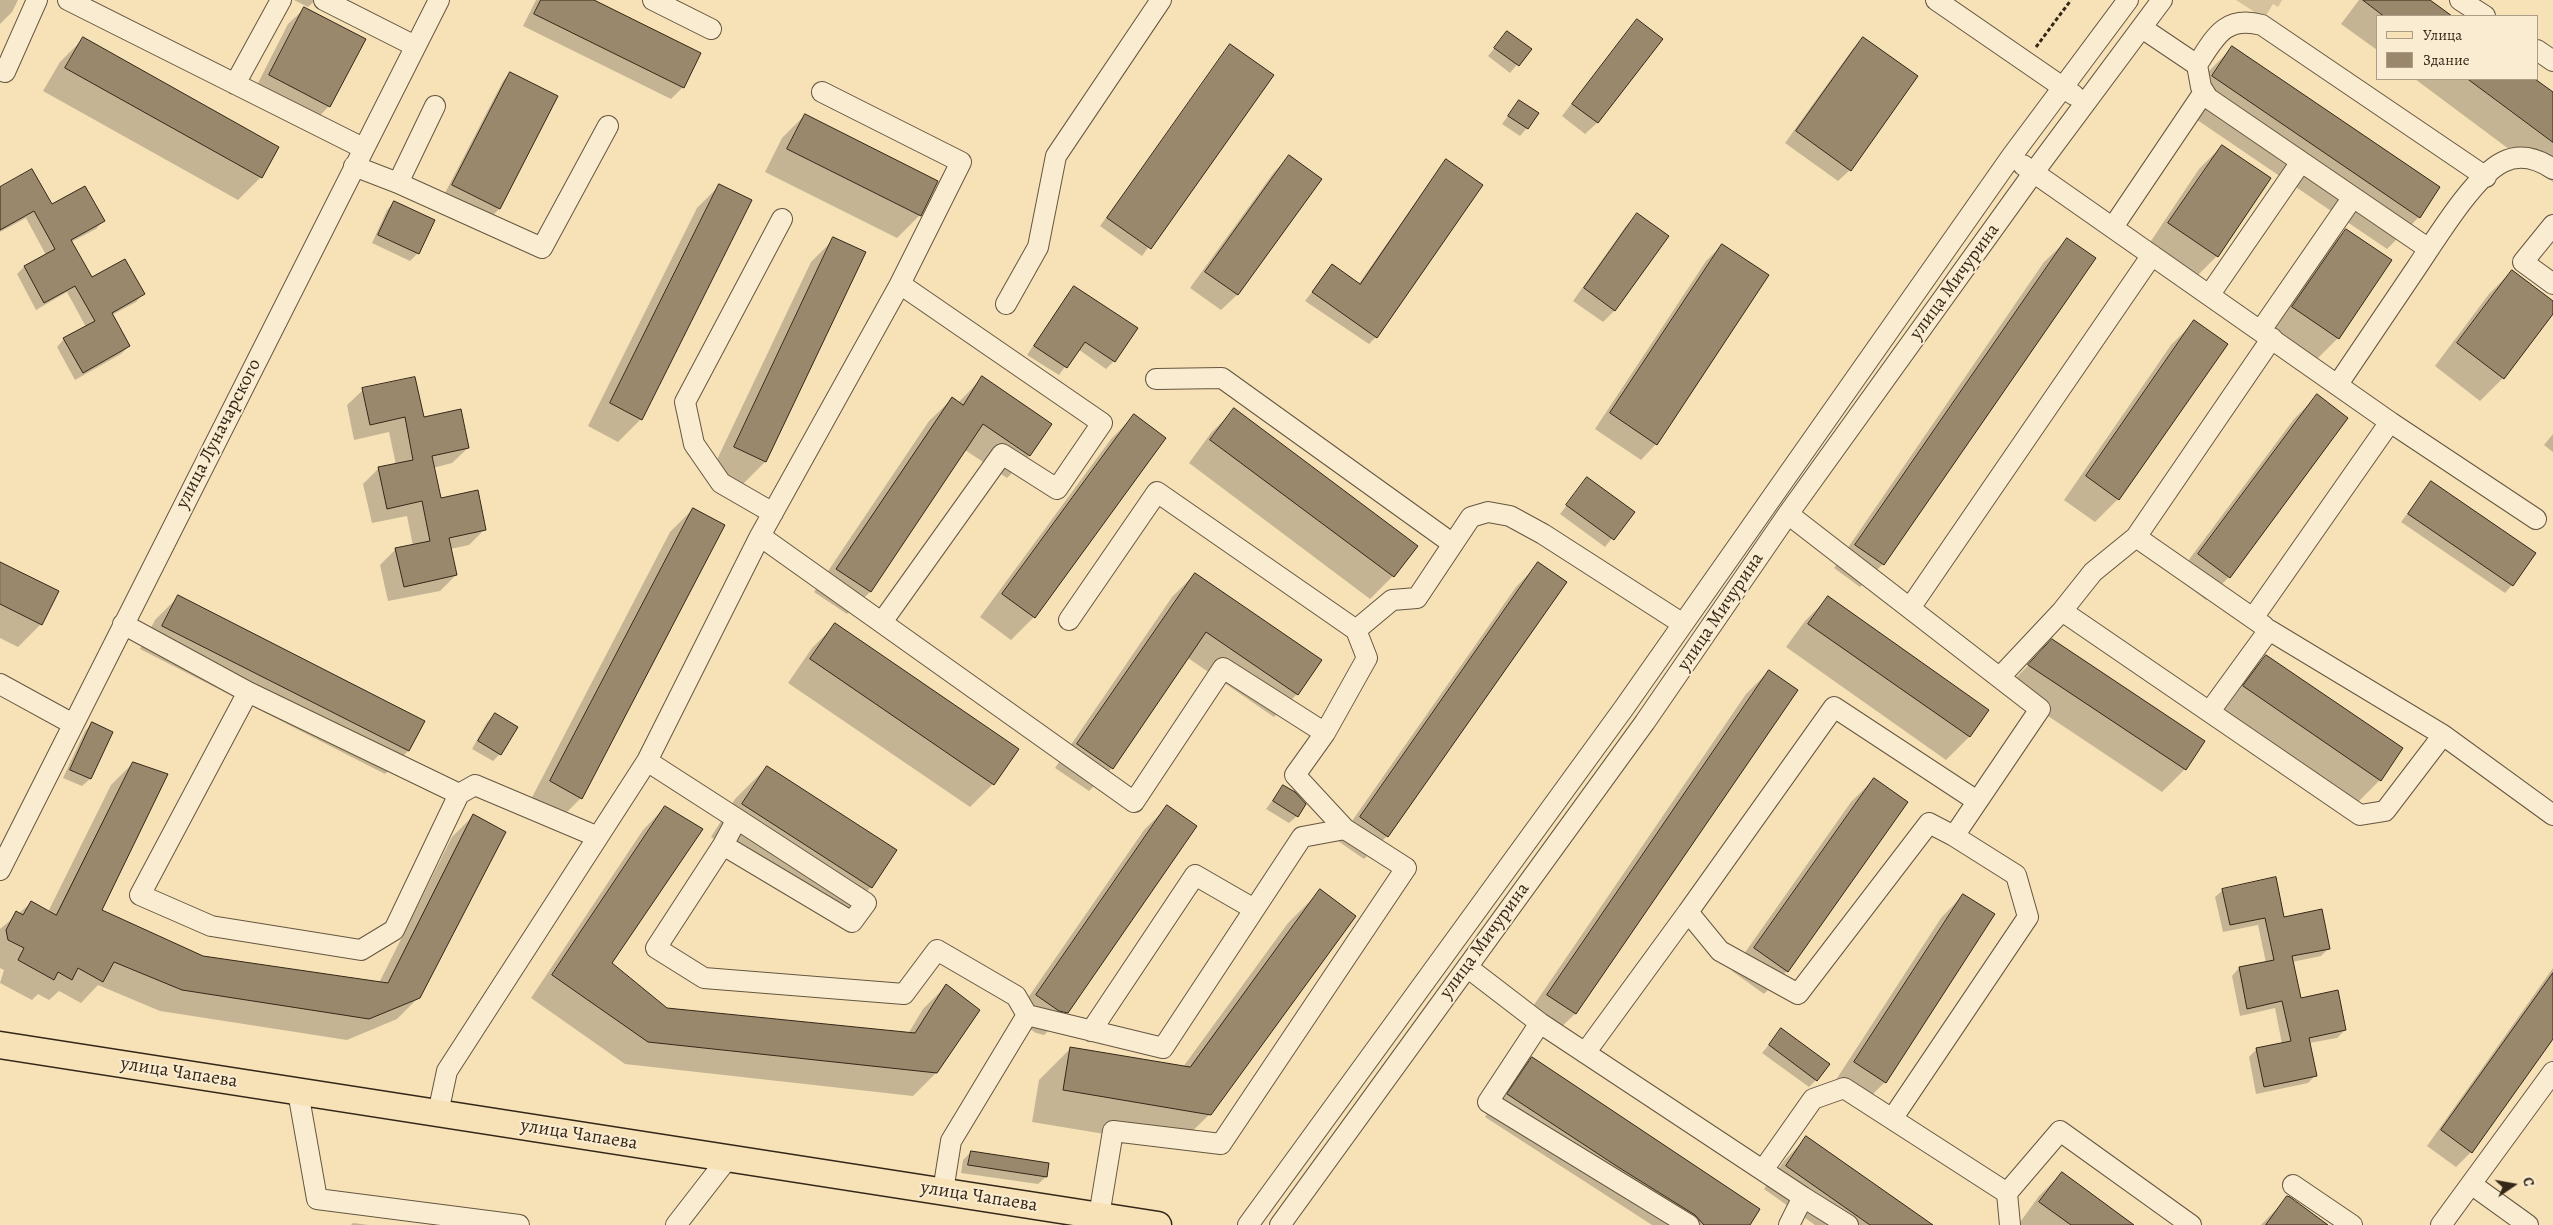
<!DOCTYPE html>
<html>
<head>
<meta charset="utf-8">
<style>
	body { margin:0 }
	#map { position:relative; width:2553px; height:1225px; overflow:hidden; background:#f7e2b8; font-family:Alegreya,serif }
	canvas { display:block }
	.legend { position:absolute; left:2376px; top:15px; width:162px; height:65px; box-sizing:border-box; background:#faecd1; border:1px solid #ab9d87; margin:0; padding:6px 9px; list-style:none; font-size:15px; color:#342718 }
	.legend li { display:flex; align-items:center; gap:10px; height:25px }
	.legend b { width:25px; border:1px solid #ab9d87 }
	.north { position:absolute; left:2488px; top:1160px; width:50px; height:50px; -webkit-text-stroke:4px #faecd1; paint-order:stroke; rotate:78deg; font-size:14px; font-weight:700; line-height:20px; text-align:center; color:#342718 }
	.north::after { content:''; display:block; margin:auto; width:18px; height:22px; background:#342718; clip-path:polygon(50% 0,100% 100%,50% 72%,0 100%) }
</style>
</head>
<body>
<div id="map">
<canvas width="2553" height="1225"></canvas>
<ul class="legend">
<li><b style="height:6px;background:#f7e2b8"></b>Улица</li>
<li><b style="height:14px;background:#99886b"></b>Здание</li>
</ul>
<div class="north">С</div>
</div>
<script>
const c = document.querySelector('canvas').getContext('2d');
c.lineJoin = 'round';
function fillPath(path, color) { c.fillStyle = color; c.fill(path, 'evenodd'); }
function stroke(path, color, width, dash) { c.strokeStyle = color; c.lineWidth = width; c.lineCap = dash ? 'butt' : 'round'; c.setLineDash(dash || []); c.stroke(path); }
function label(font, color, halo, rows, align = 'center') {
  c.font = font + ' Alegreya,serif'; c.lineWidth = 4; c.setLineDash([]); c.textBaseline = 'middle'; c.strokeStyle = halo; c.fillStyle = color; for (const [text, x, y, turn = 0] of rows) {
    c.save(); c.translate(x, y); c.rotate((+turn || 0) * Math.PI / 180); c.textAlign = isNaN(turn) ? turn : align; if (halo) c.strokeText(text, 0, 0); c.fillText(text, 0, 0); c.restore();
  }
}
fillPath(new Path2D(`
	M2236,0H2282L2278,7L2273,4L2265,17L2259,15Z`), '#d6c29d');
fillPath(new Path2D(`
	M0,0H18L12,12L0,24Z
	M294,0H316L308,7Z
	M536,0H591L699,54L683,87L671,99L523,26Z
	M2359,0H2428L2450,16H2377V50L2341,24Z
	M304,9L329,106L314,122L254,91L288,24Z
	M1638,21L1661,39L1597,123L1585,134L1562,116L1626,33Z
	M1507,33L1530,49L1510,73L1488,56Z
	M1863,38L1850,170L1838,181L1785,143L1852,50Z
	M83,39L277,148L261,177L238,200L43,91L60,62Z
	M1230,46L1272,76L1142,256L1100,226Z
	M2232,48L2419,217L2387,249L2181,109L2200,80Z
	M510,73L556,97L499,209L492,216L445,193L503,81Z
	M2415,79H2533L2553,94V182Z
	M1519,101L1527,128L1520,136L1502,124Z
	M805,115L920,215L897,238L765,172L782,138Z
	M2222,146L2217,256L2194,279L2147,247L2199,169Z
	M1289,157L1320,179L1237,295L1221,310L1190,288L1274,172Z
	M1446,161L1376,337L1369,344L1305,301L1332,266L1358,285L1439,169Z
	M720,185L641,419L618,442L588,426L697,208Z
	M0,189L103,221L96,229L71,242L92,279L143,294L136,302L112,315L129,346L121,354L75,380L57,347L64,339L86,327L67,292L36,310L17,274L24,267L46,255L26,218L0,232Z
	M394,202L418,253L410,261L372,243L387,210Z
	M1637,215L1615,310L1603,322L1573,301L1626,226Z
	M2346,230L2338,338L2315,361L2270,331L2323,253Z
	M834,239L864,253L765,462L742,485L712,470L811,262Z
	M2067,240L1883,564L1860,587L1834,568L2044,262Z
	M1722,245L1656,444L1641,460L1595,429L1706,261Z
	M2512,271L2553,302V312L2503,378L2480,401L2435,366L2489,294Z
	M1075,287L1114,361L1106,369L1078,349L1059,375L1027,355L1067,295Z
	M2194,322L2118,499L2095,522L2064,500L2171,345Z
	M982,378L1029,456L1007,478L965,450L870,592L847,614L814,592L929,421L952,399L958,403Z
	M363,390L423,418L468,448L452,463L433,468L440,499L484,530L469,545L450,549L456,575L440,591L388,601L380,565L396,549L413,546L407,516L372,523L363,484L379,468L396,465L389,432L354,440L347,405Z
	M2317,396L2229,577L2206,600L2176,577L2294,419Z
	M1234,410L1416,546L1393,576L1370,599L1189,463L1211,433Z
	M1134,416L1164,439L1034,617L1011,640L980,617L1111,439Z
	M2553,434V452L2544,445Z
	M1587,479L1633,512L1605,547L1560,514Z
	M2431,482L2512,585L2505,593L2401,522Z
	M693,509L581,798L558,821L528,805L670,532Z
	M0,563L41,624L18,647L0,638Z
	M1538,564L1387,836L1364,859L1338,841L1516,587Z
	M1195,574L1320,660L1297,694L1274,717L1188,658L1112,768L1089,791L1055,768L1172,597Z
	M178,597L408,751L385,774L140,649L155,620Z
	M1828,598L1987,710L1969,737L1946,760L1786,647L1805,621Z
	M835,625L993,784L970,807L788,683L812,648Z
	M2052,641L2185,769L2162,792L2006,688Z
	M2266,656L2380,780L2357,803L2221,710L2243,679Z
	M1769,671L1575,1014L1552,1036L1525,1018L1746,694Z
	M495,715L500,754L493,761L472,749L487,722Z
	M92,723L111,732L90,779L82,786L63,778L85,731Z
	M133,763L100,910L202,957L379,983L452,837L473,816L419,997L397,1019L347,1040L160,1011L98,985L81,1003L59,991L49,1000L38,994L32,1000L0,983L4,970L0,968V929L31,903L48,912L111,785Z
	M767,767L895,850L871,887L839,919L711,837L735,799Z
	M1874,779L1787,971L1764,994L1732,971L1851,802Z
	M1283,786L1297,816L1289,823L1266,809Z
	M665,807L610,964L667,1010L908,1034L923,1009L946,986L936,1073L913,1096L625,1064L531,998L643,830Z
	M1167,807L1067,1012L1044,1035L1036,1033L1014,1018L1144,830Z
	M2223,890L2283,918L2329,948L2321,956L2292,962L2300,999L2345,1030L2337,1038L2309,1043L2316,1075L2308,1083L2256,1094L2249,1057L2257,1049L2282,1044L2275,1008L2240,1016L2232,976L2239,968L2266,963L2258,925L2223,932L2215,897Z
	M1320,891L1210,1114L1177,1146L1032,1122L1039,1080L1071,1048L1183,1067L1288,923Z
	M1963,895L1993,915L1885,1082L1862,1105L1832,1086L1941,918Z
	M2553,968V1037L2471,1152L2456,1167L2427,1146Z
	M1781,1030L1816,1080L1809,1087L1762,1053Z
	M1532,1058L1748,1225H1652L1485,1117L1509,1081Z
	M1806,1138L1931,1225H1815L1764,1189L1784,1161Z
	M971,1152L1048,1164L1046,1177L1038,1184L961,1173L963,1160Z
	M2062,1173L2132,1225H2018L2039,1196Z
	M2288,1197L2325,1225H2261Z
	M353,1223L369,1225H351Z`), '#0003');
const building = new Path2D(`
	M541,0H594L701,53L684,88L534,14Z
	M2363,0H2430L2452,16H2384Z
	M304,7L366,39L330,107L269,75Z
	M1637,19L1663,39L1598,123L1572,104Z
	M1507,31L1532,49L1519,66L1494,48Z
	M83,37L279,147L262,178L65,68Z
	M1863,37L1918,76L1851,171L1796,131Z
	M1230,44L1274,75L1151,249L1107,218Z
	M2232,46L2440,187L2420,218L2212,76Z
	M510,72L558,96L500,209L452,185Z
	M2468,79H2535L2553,92V142Z
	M1519,100L1539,113L1528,129L1508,116Z
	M805,114L938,181L921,216L787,149Z
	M2222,145L2271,178L2218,257L2168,223Z
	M1289,155L1322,179L1238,295L1205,272Z
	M1446,159L1483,185L1377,338L1312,292L1332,264L1360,284Z
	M32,169L52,204L85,186L105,221L71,240L92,277L125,259L145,294L112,313L130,346L83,373L63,338L95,321L75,286L44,303L24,266L55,249L34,211L0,230V187Z
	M719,184L752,200L642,420L610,403Z
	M394,201L435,220L419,254L378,235Z
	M1637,213L1669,236L1615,311L1584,288Z
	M2346,229L2392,260L2339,339L2292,307Z
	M833,237L866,252L766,462L734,447Z
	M2067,238L2096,258L1884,565L1855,545Z
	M1722,244L1769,275L1657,445L1610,413Z
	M2512,270L2553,301V314L2504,379L2457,343Z
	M1074,286L1138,328L1115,362L1085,342L1067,368L1034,346Z
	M2194,320L2228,344L2119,500L2086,476Z
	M982,376L1052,424L1030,456L983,424L871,592L836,569L952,397L963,405Z
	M415,377L424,417L461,409L469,448L432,456L441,498L478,490L486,530L449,538L457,575L404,587L395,548L430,541L422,501L387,509L378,467L413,460L405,417L370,425L362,388Z
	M2317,394L2348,418L2230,578L2198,554Z
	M1234,408L1418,546L1394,577L1210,440Z
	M1134,414L1166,438L1035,618L1002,594Z
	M1587,477L1635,512L1614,540L1566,505Z
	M2431,481L2536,553L2513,586L2408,514Z
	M693,508L725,525L582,799L550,781Z
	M0,562L59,591L42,625L0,604Z
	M1538,562L1567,582L1388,837L1360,817Z
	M1195,573L1322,660L1298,695L1206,632L1113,769L1077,744Z
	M178,595L425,721L409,751L162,626Z
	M1828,596L1989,710L1970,737L1808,624Z
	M835,623L1019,749L994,785L810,659Z
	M2052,639L2205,741L2186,770L2028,665Z
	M2266,655L2403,748L2381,781L2243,686Z
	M1769,670L1798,690L1576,1014L1547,995Z
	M495,713L518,727L501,755L478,741Z
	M92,722L113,732L91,779L70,770Z
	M133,762L168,774L102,910L203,956L388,983L473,814L506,832L420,998L369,1019L182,990L114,962L103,982L78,968L72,980L58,972L54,980L18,960L24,948L8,940L6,930L16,911L23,915L31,901L56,915Z
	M767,766L897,850L872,888L742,804Z
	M1874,778L1908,802L1788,972L1754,948Z
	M1283,785L1295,792L1306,804L1298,817L1273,801Z
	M1167,805L1197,826L1068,1013L1059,1011L1036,995Z
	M665,806L703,829L612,963L667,1008L915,1033L946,984L980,1010L937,1073L648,1042L552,975Z
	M2276,877L2284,917L2322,909L2330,949L2292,956L2301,998L2338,990L2346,1030L2309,1038L2317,1076L2264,1087L2256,1048L2291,1041L2282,1001L2247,1009L2239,967L2274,960L2265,918L2230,925L2222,889Z
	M1320,889L1356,916L1211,1115L1063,1090L1070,1047L1190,1067Z
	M1963,894L1995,914L1886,1083L1854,1062Z
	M2553,973V1039L2472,1153L2441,1130Z
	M1781,1028L1830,1064L1817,1081L1769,1045Z
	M1532,1057L1760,1209L1750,1225H1704L1695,1215L1618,1167L1507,1094Z
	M1806,1136L1933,1225H1870L1786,1166Z
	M971,1151L1049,1163L1047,1177L968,1165Z
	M2062,1172L2134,1225H2071L2039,1202Z
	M2287,1196L2290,1197L2328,1225H2266Z`);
fillPath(building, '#99886b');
stroke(building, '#342718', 1);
const minor = new Path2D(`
	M68,0L363,148
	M324,0L415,46
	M653,0L711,29
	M1936,0L2074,95
	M2460,0L2485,16
	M2142,28L2197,65
	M2537,50L2553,61
	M0,70L5,72L37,0
	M235,84L281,0
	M822,92L961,162L900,284
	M2023,165L2390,422L2253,618
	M354,166L398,183L435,106
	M398,183L542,248L608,126
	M2553,225L2523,262L2553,284
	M2113,227L2204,92
	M2429,249L2208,98L2201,87L2197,65C2215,37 2225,15 2262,25L2486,177
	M2210,294L2301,162
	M1006,304L1038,247L1056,156L1161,0
	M2261,330L2353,197
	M1156,379L1222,378L1453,544
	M2338,384C2364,345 2391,306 2417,267C2436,239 2474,176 2503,162C2521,153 2538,159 2553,169
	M2390,422L2536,519
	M773,513L721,483L694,444L685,402L782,219
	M1788,514L2040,709L1954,836L2016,875L2028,917L1892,1119
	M760,536L900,284L1102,423L1057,489L1002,454L882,622
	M2136,537L2264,626
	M1910,608L2152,255
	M2062,611L2093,572L2136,537L2272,338
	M1069,620L1157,492L1356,630L1367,658L1325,733
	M123,624L248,692L140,895L211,926L361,950L394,930L459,794L475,785L598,837
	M1356,630L1392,600L1417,598L1471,517L1488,512L1510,516L1543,534L1683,624
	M2000,677L2062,611L2360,815L2385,811L2443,735L2553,815
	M0,684L73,724
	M248,692L459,794
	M2210,711L2269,630L2443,735
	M647,761L760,536L1134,802L1223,668L1325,733L1295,775L1345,829
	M1954,836L1929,823L1798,994L1720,951L1688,912L1834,707L1977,801
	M723,845L852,922L866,903L737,819
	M0,870L439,0
	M1467,967L1540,1023L1488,1102L1689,1225
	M1540,1023L1803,1197
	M1091,1031L1195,875L1254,909
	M1585,1053L1688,912
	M298,1092L317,1199L519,1225
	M438,1113L447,1071L647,761L737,819L723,845L656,948L704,978L904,994L937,950L1016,996L1027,1015
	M1763,1170L1813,1099L1844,1088L2007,1193
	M2471,1184L2528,1225
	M2293,1185L2352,1225
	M943,1191L951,1141L1027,1015L1163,1048L1302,837L1345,829L1406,868L1221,1144L1113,1131L1099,1216
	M676,1225L728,1158
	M1248,1225L1624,708L2011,157L2128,0
	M1280,1225L1645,722L1788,514L2034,172L2162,0
	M1789,1225L1803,1197L1848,1225
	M2010,1225L2007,1193L2060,1131L2191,1225
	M2441,1225L2553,1072`);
const major = new Path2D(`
	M0,1045L1158,1225`);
stroke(minor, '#655640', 22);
stroke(major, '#342718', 29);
stroke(new Path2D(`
	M2036,47L2071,0`), '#342718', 3, [4, 2.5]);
stroke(minor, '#faecd1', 20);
stroke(major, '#f7e2b8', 26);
label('19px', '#342718', '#faecd1', [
	["улица Мичурина",1955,282,-54],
	["улица Луначарского",219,434,-63],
	["улица Мичурина",1721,612,-56],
	["улица Мичурина",1485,941,-54],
	["улица Чапаева",179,1073,9],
	["улица Чапаева",579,1135,9],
	["улица Чапаева",979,1197,9]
]);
</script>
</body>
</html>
